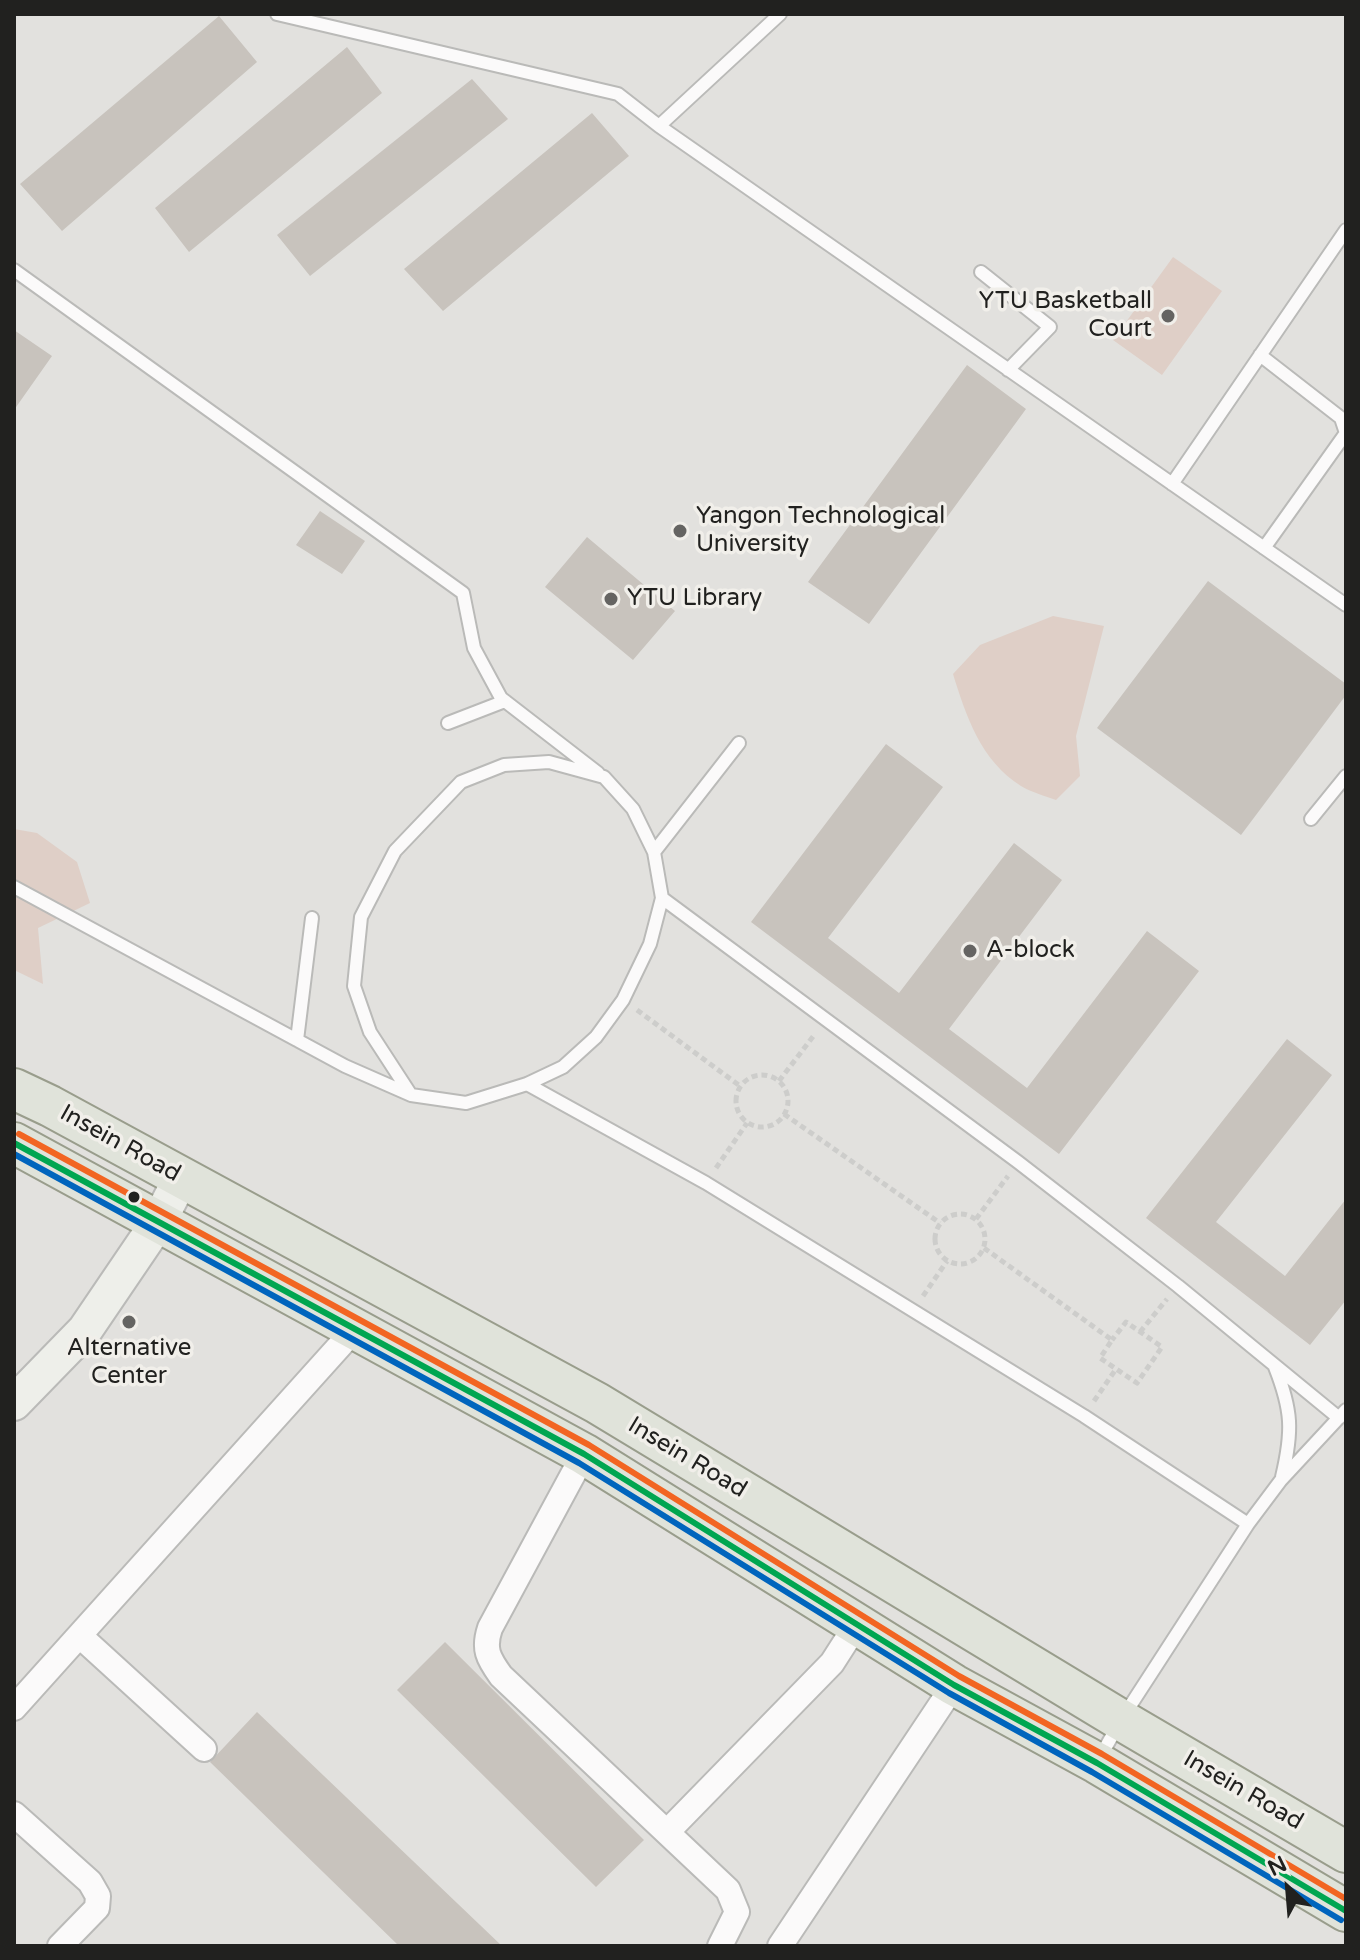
<!DOCTYPE html>
<html>
<head>
<meta charset="utf-8">
<style>
	body { margin:0 }
	#map { position:relative; width:1360px; height:1960px; overflow:hidden; background:#e2e1de; font-family:"Varela Round",sans-serif }
	canvas { display:block }
	.frame { position:absolute; inset:0; border:16px solid #21211f; pointer-events:none }
	.north { position:absolute; left:1248px; top:1848px; width:80px; height:80px; -webkit-text-stroke:6px #f1efea; paint-order:stroke; rotate:334deg; font-size:22px; font-weight:700; line-height:32px; text-align:center; color:#21211f }
	.north::after { content:''; display:block; margin:auto; width:28px; height:36px; background:#21211f; clip-path:polygon(50% 0,100% 100%,50% 72%,0 100%) }
</style>
</head>
<body>
<div id="map">
<canvas width="1360" height="1960"></canvas>
<div class="frame"></div>
<div class="north">N</div>
</div>
<script>
const c = document.querySelector('canvas').getContext('2d');
c.lineJoin = 'round';
function fillPath(path, color) { c.fillStyle = color; c.fill(path, 'evenodd'); }
function stroke(path, color, width, dash) { c.strokeStyle = color; c.lineWidth = width; c.lineCap = dash ? 'butt' : 'round'; c.setLineDash(dash || []); c.stroke(path); }
function label(font, color, halo, rows, align = 'center') {
  c.font = font + ' "Varela Round",sans-serif'; c.lineWidth = 7; c.setLineDash([]); c.textBaseline = 'middle'; c.strokeStyle = halo; c.fillStyle = color; for (const [text, x, y, turn = 0] of rows) {
    c.save(); c.translate(x, y); c.rotate((+turn || 0) * Math.PI / 180); c.textAlign = isNaN(turn) ? turn : align; if (halo) c.strokeText(text, 0, 0); c.fillText(text, 0, 0); c.restore();
  }
}
fillPath(new Path2D(`
	M1173,257L1222,291L1162,375L1113,340Z
	M1053,616L1104,626L1076,736L1080,776L1056,800C1045,796 1031,792 1021,786C981,761 966,716 953,674L980,645Z
	M14,829L37,833L77,862L90,903L38,928L43,984L14,970Z`), '#dfcfc7');
fillPath(new Path2D(`
	M219,16L257,62L62,231L20,184Z
	M347,47L382,93L189,252L155,208Z
	M472,79L508,119L310,276L277,235Z
	M592,113L629,156L443,311L404,269Z
	M14,330L52,356L14,410Z
	M967,365L1026,409L869,624L808,582Z
	M320,511L365,541L342,574L296,545Z
	M587,537L675,611L633,660L545,587Z
	M1208,581L1346,684V695L1241,835L1097,728Z
	M886,744L943,787L828,938L899,993L1014,843L1062,880L949,1029L1027,1088L1147,931L1199,971L1059,1154L751,922Z
	M1287,1039L1332,1075L1216,1222L1285,1276L1346,1199V1300L1310,1345L1146,1218Z
	M445,1642L644,1840L596,1887L397,1690Z
	M257,1712L502,1946H399L210,1762Z`), '#c8c3bd');
const lane = new Path2D(`
	M277,14L618,94L659,126L1346,605
	M659,126L780,14
	M14,270L463,593L474,648L501,698L598,773
	M981,272L1050,327L1008,370
	M1260,355L1341,418L1346,433L1264,548
	M1172,484L1346,230
	M448,723L505,701
	M549,762L604,777L633,809L654,852L662,898L650,944L623,1000L596,1037L563,1067L527,1084L466,1103L411,1095L370,1032L354,986L361,917L395,851L461,782L504,765Z
	M1311,819L1346,776
	M654,852L739,743
	M14,887L345,1066L411,1095
	M662,898L1018,1162L1178,1286L1339,1418
	M297,1040L312,918
	M527,1084L706,1183L1084,1416L1248,1524
	M1275,1367C1292,1410 1293,1431 1282,1477
	M1099,1759L1121,1720L1248,1524L1281,1480L1346,1410`);
const street = new Path2D(`
	M584,1454L490,1628C483,1649 488,1658 501,1676L728,1890L737,1912L720,1946
	M80,1636L204,1749
	M14,1708L354,1330
	M14,1814L90,1882L98,1896L97,1908L60,1946
	M668,1831L832,1663L857,1624
	M780,1946L954,1685`);
const secondary = new Path2D(`
	M14,1403L85,1330L159,1221L181,1178`);
const primary = new Path2D(`
	M14,1089L50,1106L597,1403L1121,1720L1346,1852
	M14,1143L584,1454L954,1685L1097,1763L1346,1911`);
stroke(lane, '#babab8', 16);
stroke(street, '#babab8', 28);
stroke(secondary, '#babab8', 38);
stroke(primary, '#999d8c', 44);
stroke(new Path2D(`
	M637,1010L740,1086
	M736 1101a26 26 0 1 1 52 0a26 26 0 1 1-52 0Z
	M779,1081L815,1034
	M784,1114L940,1223
	M716,1168L747,1123
	M935 1239a25 25 0 1 1 50 0a25 25 0 1 1-50 0Z
	M976,1219L1008,1176
	M984,1248L1112,1340L1100,1358L1137,1383L1162,1347L1126,1322L1112,1340
	M923,1296L947,1261
	M1140,1332L1167,1299
	M1094,1401L1116,1369`), '#cdcdcb', 5, [6, 4]);
stroke(lane, '#fbfafa', 12);
stroke(street, '#fbfafa', 24);
stroke(secondary, '#eeefea', 34);
stroke(primary, '#e0e3da', 40);
stroke(new Path2D(`
	M14,1143L584,1454L954,1685L1097,1763L1346,1911`), '#00a651', 6);
stroke(new Path2D(`
	M14,1154L579,1463L949,1693L1092,1772L1341,1920`), '#0065bd', 6);
stroke(new Path2D(`
	M19,1134L589,1445L959,1676L1102,1754L1346,1899`), '#f26522', 6);
for (const [x, y, r, color] of [
	[1168,316,8,"#656462"],
	[680,531,8,"#656462"],
	[611,599,8,"#656462"],
	[970,951,8,"#656462"],
	[134,1197,7,"#21211f"],
	[129,1322,8,"#656462"]
]) { const dot = new Path2D(); dot.arc(x, y, r, 0, 2 * Math.PI); c.fillStyle = color; c.fill(dot); stroke(dot, '#f1efea', 3); }
label('24px', '#21211f', '#f1efea', [
	["YTU Basketball",1152,302,"right"],
	["Court",1152,330,"right"],
	["Yangon Technological",696,517],
	["University",696,545],
	["YTU Library",627,599],
	["A-block",986,951],
	["Alternative",129,1349,"center"],
	["Center",129,1377,"center"]
], 'left');
label('24px', '#21211f', '#f1efea', [
	["Insein Road",120,1144,29],
	["Insein Road",687,1458,31],
	["Insein Road",1243,1791,30]
]);
</script>
</body>
</html>
